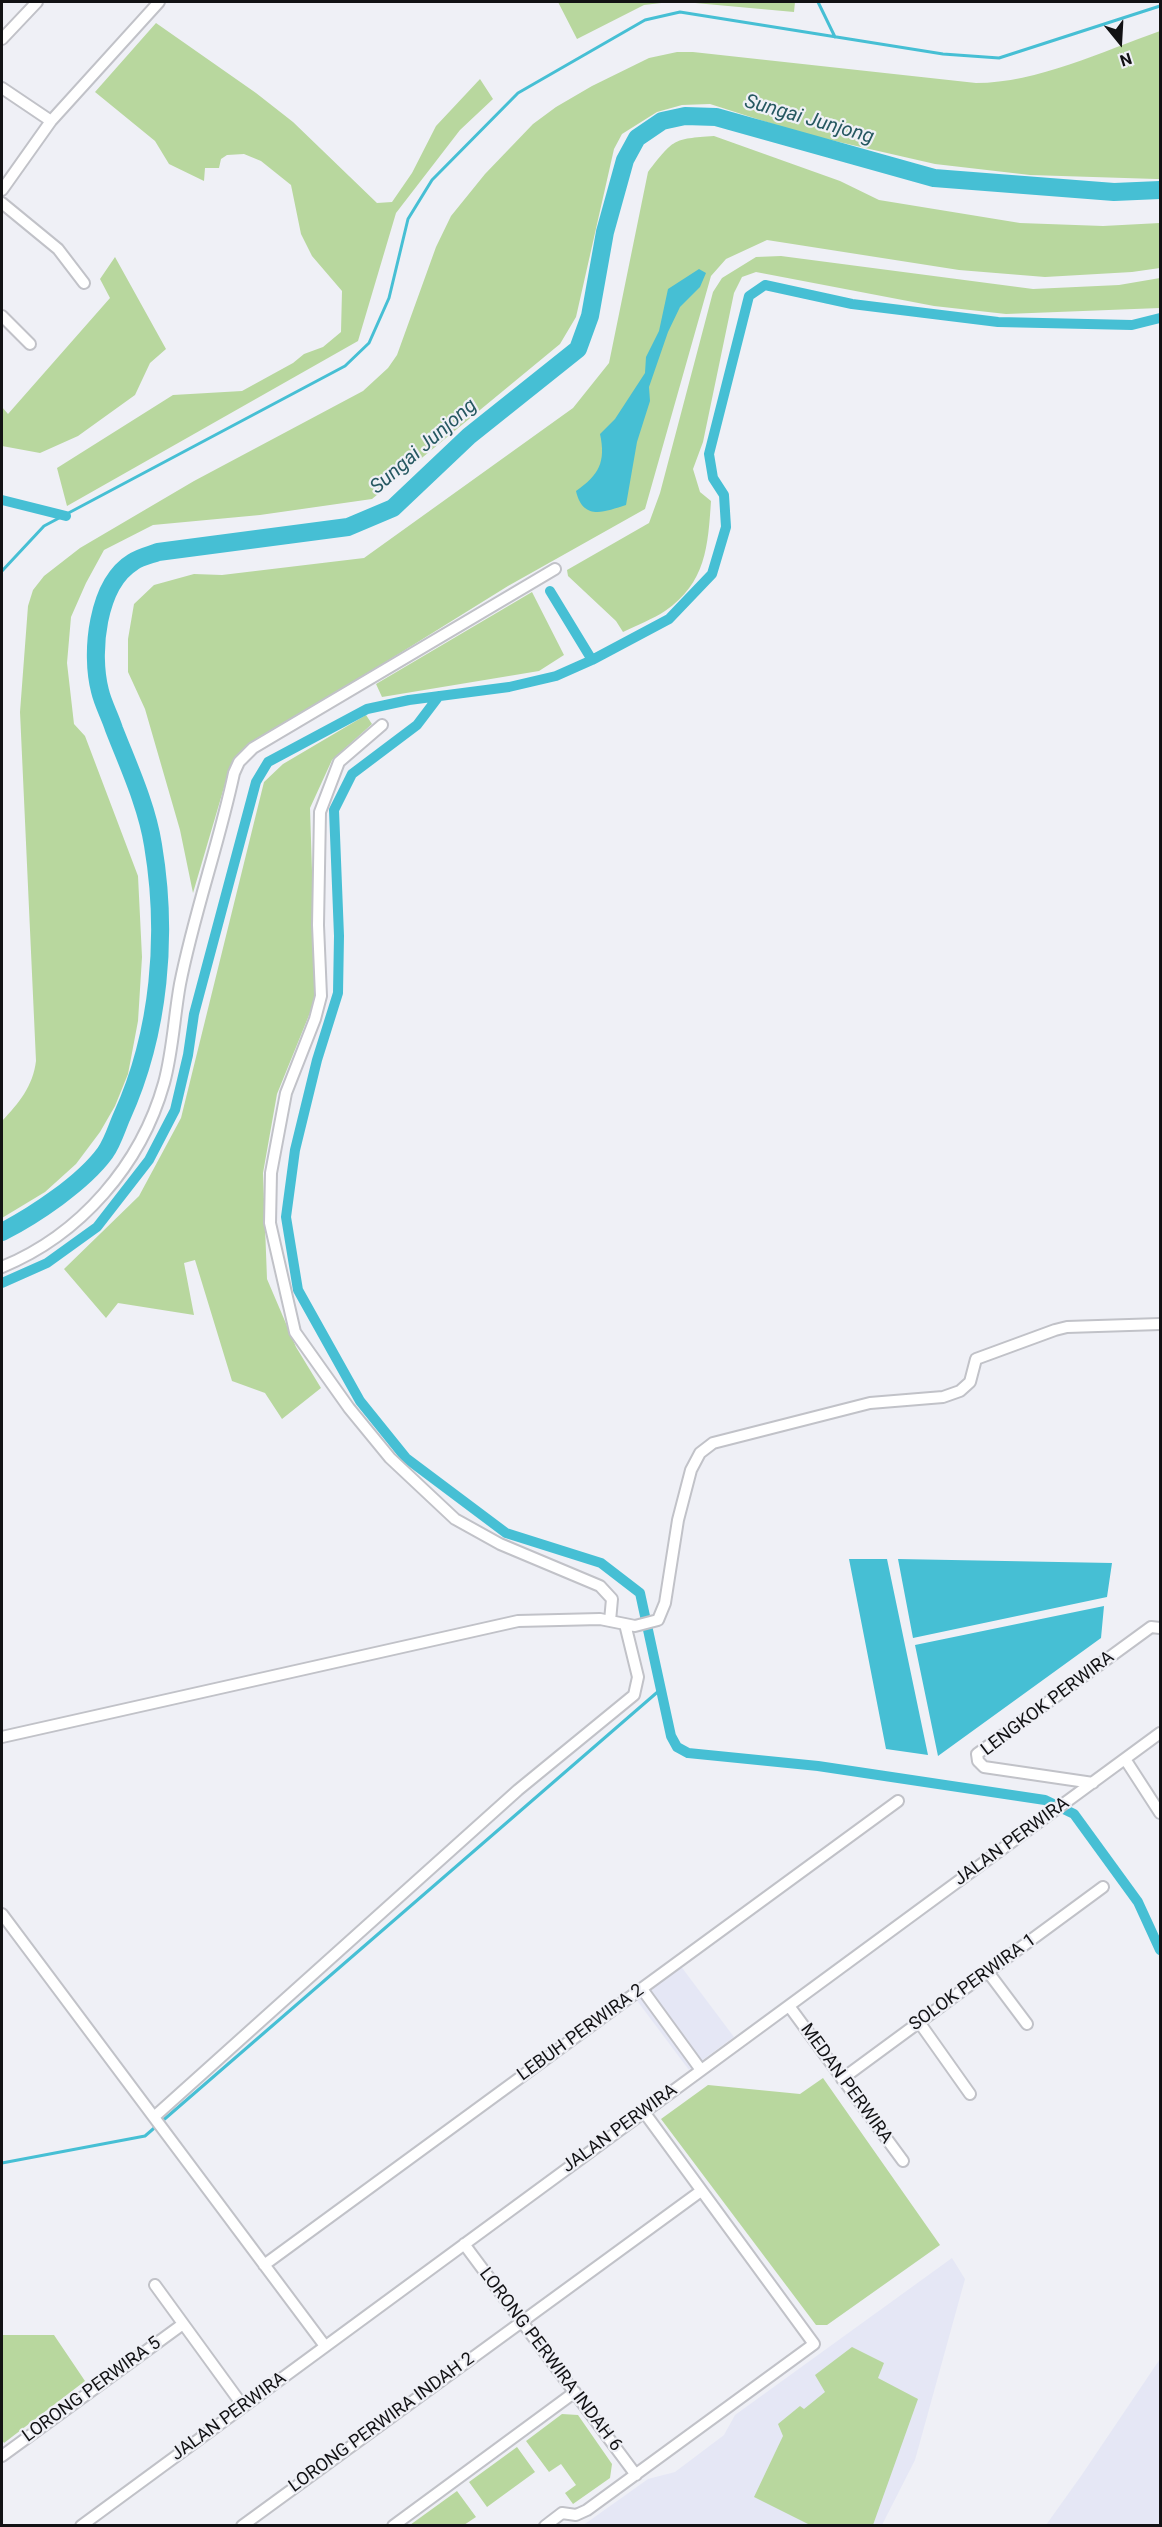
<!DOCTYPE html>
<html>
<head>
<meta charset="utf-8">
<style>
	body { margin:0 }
	#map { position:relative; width:1162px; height:2527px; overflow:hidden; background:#eff0f6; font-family:Roboto,sans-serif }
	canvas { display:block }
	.frame { position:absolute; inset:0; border:3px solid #121214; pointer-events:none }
	.north { position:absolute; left:1090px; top:12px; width:60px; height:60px; -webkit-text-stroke:4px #eff0f6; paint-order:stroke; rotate:162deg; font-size:16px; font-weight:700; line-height:24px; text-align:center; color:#121214 }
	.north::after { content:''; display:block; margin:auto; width:21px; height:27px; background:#121214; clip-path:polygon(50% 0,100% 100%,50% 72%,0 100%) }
</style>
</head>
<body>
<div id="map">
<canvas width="1162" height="2527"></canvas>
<div class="frame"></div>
<div class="north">N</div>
</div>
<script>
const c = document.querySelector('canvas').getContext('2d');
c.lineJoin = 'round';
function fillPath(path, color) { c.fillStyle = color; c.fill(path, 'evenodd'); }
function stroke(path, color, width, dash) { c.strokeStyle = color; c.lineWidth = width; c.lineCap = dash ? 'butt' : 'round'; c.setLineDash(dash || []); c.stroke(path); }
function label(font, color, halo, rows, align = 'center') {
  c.font = font + ' Roboto,sans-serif'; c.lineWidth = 4.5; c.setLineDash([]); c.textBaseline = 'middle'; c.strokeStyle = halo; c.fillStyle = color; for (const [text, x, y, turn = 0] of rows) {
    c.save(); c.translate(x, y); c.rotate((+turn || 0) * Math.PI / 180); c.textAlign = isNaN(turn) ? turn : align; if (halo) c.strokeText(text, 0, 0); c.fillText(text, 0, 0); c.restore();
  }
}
fillPath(new Path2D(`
	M680,1965L734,2037L689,2070L635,1998Z
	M952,2258L965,2279L915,2460L882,2525L582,2526L648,2479L675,2472L724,2435L735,2415Z
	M1160,2359V2525H1046L1081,2476Z`), '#e5e7f5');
fillPath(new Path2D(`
	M558,2H670L644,5L577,39Z
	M684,2H795L794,12Z
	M156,23L256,93L293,122L377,203L392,202L412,173L436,126L480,79L493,99L460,130L396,213L358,341L67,506L57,468L173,395L242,391L293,363L304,354L323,347L341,332L342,291L312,256L301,234L291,185L261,161L244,154L227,155L221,159L219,168H205L204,181L169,164L155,141L95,92Z
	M1160,31V179H1156L1030,175L935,164L804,134L710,104L682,105L657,112L622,134L614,149L576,317L560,344L372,499L260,515L153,525L104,550L86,583L71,617L67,663L74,724L85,736L138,876L142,957L138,1021L128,1074L115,1106L100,1132L76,1164L45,1192L2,1218V1121C19,1103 33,1086 36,1061L20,712L28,606L33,590L44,576L80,548L194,481L363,391L388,368L397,355L436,247L451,216L485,174L533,124L556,107L592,86L649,58L677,52H693L976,83C1037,83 1103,51 1160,31Z
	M714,136L840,181L879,200L1020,223L1103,226L1160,223V268L1132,272L1045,277L959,270L767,240L726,259L711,276L645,509L508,586L241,752L230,767L193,893L180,830L145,709L128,672V639L134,604L154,585L194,574L222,575L364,558L573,408L609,363L648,172C674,139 672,139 714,136Z
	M781,256L1033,289L1119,285L1160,278V308L1006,314L934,306L756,272L742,277L734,293L703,442L693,469L700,492L711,501C708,546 706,583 665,611C653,619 637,625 623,632L616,621L568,576L567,570L649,523L660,493L713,292L722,278L756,257Z
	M115,257L166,349L150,363L135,395L78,436L40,453L2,446V407L8,414L110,298L100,279Z
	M532,592L564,655L539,671L382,697L376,684Z
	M366,715L372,724L332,760L310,808L316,998L277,1094L263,1173L267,1279L296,1347L321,1388L282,1419L265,1393L232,1381L195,1260L184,1263L194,1315L118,1303L106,1318L64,1269L139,1196L181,1118L264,782L283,764Z
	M823,2078L940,2245L827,2325H816L661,2119L708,2085L800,2094Z
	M2,2335H54L85,2381L4,2443L2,2440Z
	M852,2347L884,2363L878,2378L918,2399L873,2525H810L754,2497L783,2436L778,2424L800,2406L804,2409L825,2392L815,2375Z
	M562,2414L578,2415L612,2464L610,2478L573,2504L565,2493L576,2485L561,2464L549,2472L526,2441Z
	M517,2447L535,2472L487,2507L469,2482Z
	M457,2491L476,2517L464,2525H410Z`), '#b8d79e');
fillPath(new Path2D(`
	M699,269L706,273L700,287L680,307L668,332L649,387L650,401L637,442L626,505C604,512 583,521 576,491C599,475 606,462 600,434L615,419L645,373L646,357L659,331L668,289Z
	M849,1559H887L928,1755L886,1749Z
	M898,1559L1112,1563L1107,1597L913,1638Z
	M1104,1606L1101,1638L938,1756L915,1645Z`), '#46bfd4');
stroke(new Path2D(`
	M818,2L835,37
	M2,571L44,526L345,366L369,343L389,298L408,219L432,180L518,93L645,20L680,12L943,54L999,58L1160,6
	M2,2163L145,2136L661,1689`), '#46bfd4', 3);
stroke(new Path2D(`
	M2,500L66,516
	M550,591L592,660
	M439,696L417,725L352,774L334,810L339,936L338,993L317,1060L295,1150L286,1217L298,1290L360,1401L406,1458L506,1533L601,1563L640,1593L671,1736L677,1747L688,1753L818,1766L1045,1800L1074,1814L1138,1902L1160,1950
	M2,1283L47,1263L97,1227L149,1160L175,1110L188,1055L194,1014L256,782L268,762L367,709L409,700L509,687L556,676L592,660L669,619L712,574L726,527L724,495L713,478L709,454L749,296L765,285L852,304L998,322L1132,325L1160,318`), '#46bfd4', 10);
stroke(new Path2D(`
	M2,1232C35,1215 83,1183 105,1153C113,1142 117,1127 122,1116C160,1032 168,934 153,845C147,806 128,765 114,729C110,716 103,704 100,691C90,653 97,584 133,562C140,557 150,555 158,552L348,527L393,508L469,436L578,349L590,316L605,232L625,160L637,138L662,121L685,116L716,117L934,178L1114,192L1160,190`), '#46bfd4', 18);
const street = new Path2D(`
	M2,39L37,2
	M2,88L51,121
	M2,190L51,121L159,2
	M2,203L58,249L84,283
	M2,316L30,344
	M382,725L339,762L320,812L318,925L321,996L315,1019L286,1093L271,1173L270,1223L295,1332L349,1408L390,1458L455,1519L500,1544L600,1586L612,1599L610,1621
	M2,1267C80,1235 141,1165 164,1083C173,1050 174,1017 180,984C194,913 219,844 234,773L239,762L253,748L555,569
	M2,1737L518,1621L600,1619L635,1626L658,1620L665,1603L678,1520L691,1470L700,1453L713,1443L870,1403L943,1397L960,1391L970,1382L976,1359L1055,1330L1067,1327L1160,1324
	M1125,1759L1160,1813
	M1093,1783L984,1767L978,1761L977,1754L1151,1627L1160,1628
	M2,1914L325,2346
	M988,1972L1027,2024
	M642,1989L701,2070
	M789,2006L903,2161
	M919,2022L970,2094
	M842,2079L1103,1887
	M154,2117L518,1790L634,1695L638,1677L625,1624
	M464,2244L636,2475
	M264,2265L898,1801
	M155,2285L243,2406
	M2,2456L183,2324
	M81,2526L1160,1733
	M242,2526L701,2191
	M393,2526L575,2392
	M545,2526L562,2513L576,2515L587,2510L814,2344L644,2112`);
stroke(street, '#c1c2c8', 14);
stroke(street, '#fff', 10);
label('18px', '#121214', '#eff0f6', [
	["LENGKOK PERWIRA",1048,1704,-37],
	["JALAN PERWIRA",1012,1842,-36],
	["SOLOK PERWIRA 1",973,1983,-36],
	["LEBUH PERWIRA 2",581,2033,-36],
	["MEDAN PERWIRA",846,2084,54],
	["JALAN PERWIRA",620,2129,-36],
	["LORONG PERWIRA INDAH 6",550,2360,53],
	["LORONG PERWIRA 5",92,2390,-36],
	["JALAN PERWIRA",229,2417,-36],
	["LORONG PERWIRA INDAH 2",382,2423,-36]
]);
label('italic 20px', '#265861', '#eff0f6', [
	["Sungai Junjong",809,120,16],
	["Sungai Junjong",424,447,-41]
]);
</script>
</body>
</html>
